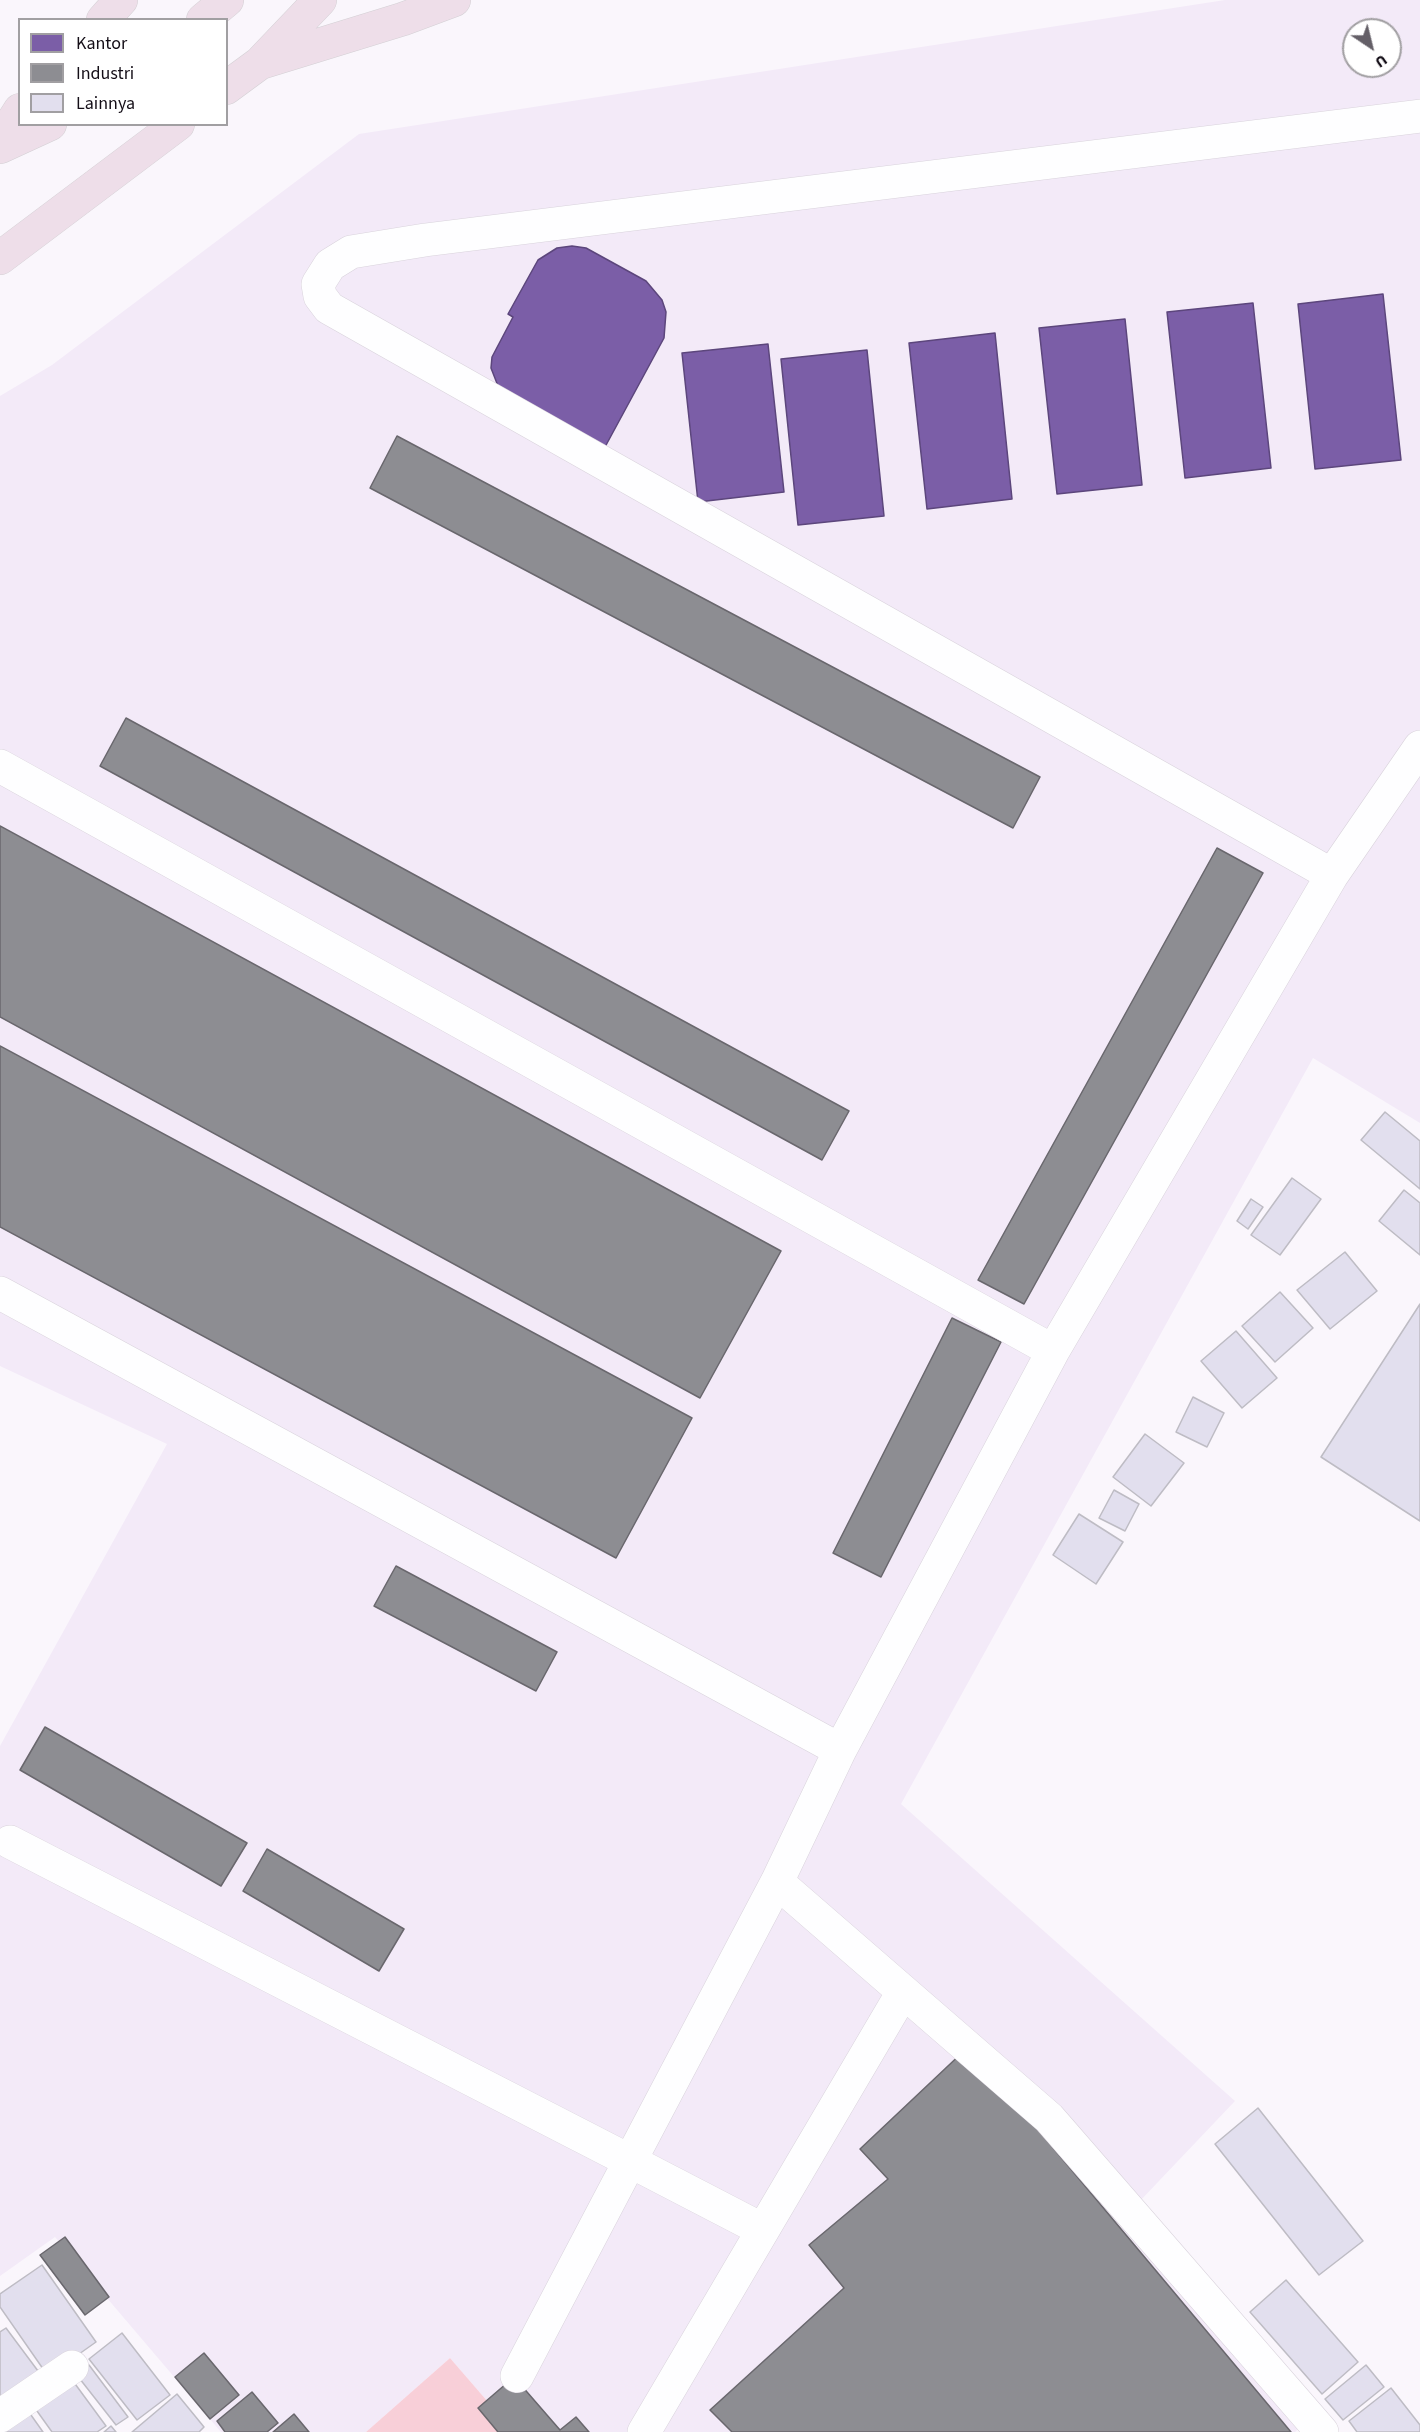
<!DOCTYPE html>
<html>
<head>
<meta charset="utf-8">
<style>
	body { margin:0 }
	#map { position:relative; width:1420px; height:2432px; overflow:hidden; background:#faf6fc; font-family:"Source Sans 3",sans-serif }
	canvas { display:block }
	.legend { position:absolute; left:18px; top:18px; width:210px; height:108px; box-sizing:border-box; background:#fff; border:2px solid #a19fa2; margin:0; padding:8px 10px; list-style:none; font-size:18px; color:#140e17 }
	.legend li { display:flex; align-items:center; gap:12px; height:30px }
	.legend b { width:30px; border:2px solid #a19fa2 }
	.north { position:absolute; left:1342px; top:18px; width:60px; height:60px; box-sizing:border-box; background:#fff; border:2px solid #a19fa2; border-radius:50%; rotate:145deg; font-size:16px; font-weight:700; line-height:24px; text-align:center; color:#140e17 }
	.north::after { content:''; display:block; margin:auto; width:21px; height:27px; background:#645f67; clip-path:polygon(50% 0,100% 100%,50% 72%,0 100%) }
</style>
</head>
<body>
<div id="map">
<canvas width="1420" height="2432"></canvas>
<ul class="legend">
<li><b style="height:16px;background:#7b5ea7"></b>Kantor</li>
<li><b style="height:16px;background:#8d8d92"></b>Industri</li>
<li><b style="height:16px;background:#e2dfee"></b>Lainnya</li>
</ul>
<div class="north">U</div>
</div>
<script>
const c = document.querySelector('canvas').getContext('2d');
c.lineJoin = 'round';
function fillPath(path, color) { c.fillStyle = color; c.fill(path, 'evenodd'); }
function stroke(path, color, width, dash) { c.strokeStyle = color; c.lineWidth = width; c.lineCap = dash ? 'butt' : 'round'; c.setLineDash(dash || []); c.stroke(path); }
fillPath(new Path2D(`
	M1225,0H1420V1123L1313,1058L901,1804L1235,2101L1120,2222L1304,2423L1295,2432H514L450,2358L366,2432H221L55,2237L0,2276V1746L167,1444L0,1366V396L52,365L359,134ZM1354,30H1390V66H1354Z`), '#f3eaf8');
fillPath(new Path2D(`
	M450,2358L514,2432H366Z`), '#f8cfd8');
const offices = new Path2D(`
	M572,246L586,248L646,281L662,300L666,312L664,338L605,447L498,386L491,368L492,357L513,317L508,314L538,260L557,248Z
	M1383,294L1401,460L1315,469L1298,304Z
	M1253,303L1271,468L1185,478L1167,312Z
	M1125,319L1142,485L1057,494L1039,328Z
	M995,333L1012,499L927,509L909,343Z
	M768,344L784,492L698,502L682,353Z
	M867,350L884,516L798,525L781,359Z`);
fillPath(offices, '#7b5ea7');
stroke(offices, '#5c467c', 1.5);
const industry = new Path2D(`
	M397,436L1040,777L1013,828L370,488Z
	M126,718L849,1111L822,1160L100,766Z
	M0,826L781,1251L700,1398L0,1017Z
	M1217,848L1263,873L1024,1304L978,1280Z
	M0,1046L692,1418L616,1558L0,1227Z
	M952,1318L1001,1342L881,1577L833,1553Z
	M396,1566L557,1652L536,1691L374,1606Z
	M45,1727L247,1843L221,1886L20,1770Z
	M267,1849L404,1929L379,1971L243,1891Z
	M966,2049L1018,2106L1291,2432H732L710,2410L844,2288L809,2245L888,2179L860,2149Z
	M65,2237L109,2297L85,2315L40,2255Z
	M204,2353L239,2395L210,2419L175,2377Z
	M514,2377L560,2430L576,2417L589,2432H498L478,2408Z
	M252,2392L278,2423L267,2432H225L217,2421Z
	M294,2414L309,2432H273Z`);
fillPath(industry, '#8d8d92');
stroke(industry, '#69676d', 1.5);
const building = new Path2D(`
	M1385,1112L1420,1141V1189L1361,1140Z
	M1292,1178L1321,1199L1280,1255L1251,1235Z
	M1404,1190L1420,1203V1255L1379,1221Z
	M1251,1199L1263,1207L1248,1229L1237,1221Z
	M1345,1252L1377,1291L1330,1329L1297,1290Z
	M1280,1292L1313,1328L1275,1362L1242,1326Z
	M1420,1304V1521L1321,1457Z
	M1236,1331L1277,1378L1242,1408L1201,1361Z
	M1193,1397L1224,1413L1207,1447L1176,1432Z
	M1145,1434L1184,1463L1151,1506L1113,1477Z
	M1114,1490L1139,1504L1125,1531L1099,1518Z
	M1079,1514L1123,1542L1096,1584L1053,1555Z
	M1258,2108L1363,2241L1319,2275L1215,2144Z
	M42,2265L96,2342L48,2376L0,2307V2294Z
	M1286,2280L1358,2362L1322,2394L1250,2312Z
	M6,2328L41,2375L0,2406V2332Z
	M122,2333L170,2395L137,2420L89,2359Z
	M89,2365L128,2417L116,2425L76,2374Z
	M1366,2365L1384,2387L1343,2420L1325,2399Z
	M70,2377L106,2426L97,2432H52L32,2404Z
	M1391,2388L1420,2425V2432H1357L1349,2421Z
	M177,2394L204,2427L199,2432H132Z
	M26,2408L43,2432H0Z
	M111,2426L116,2432H104Z`);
fillPath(building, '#e2dfee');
stroke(building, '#bebcc4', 1.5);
const minor = new Path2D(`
	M0,766L1053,1351
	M1332,875L329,308L320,296L318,284L330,265L351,252L425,240L1420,116
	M0,1293L840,1750
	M10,1842L630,2161L777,1882L840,1750L1053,1351L1332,875L1420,747
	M777,1882L1049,2118L1322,2432
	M517,2376L630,2161L763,2230
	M0,2416L72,2367
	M644,2432L903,1992`);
const highway = new Path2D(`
	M103,20L121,0
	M203,20L227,0
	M260,63L403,19L454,0
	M226,88L260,63L320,0
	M0,141L20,110
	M0,147L50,124
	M0,258L178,124`);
stroke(minor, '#d9d3dc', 34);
stroke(highway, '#d3d0d4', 34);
stroke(minor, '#fefeff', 33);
stroke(highway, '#eedee9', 33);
</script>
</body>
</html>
